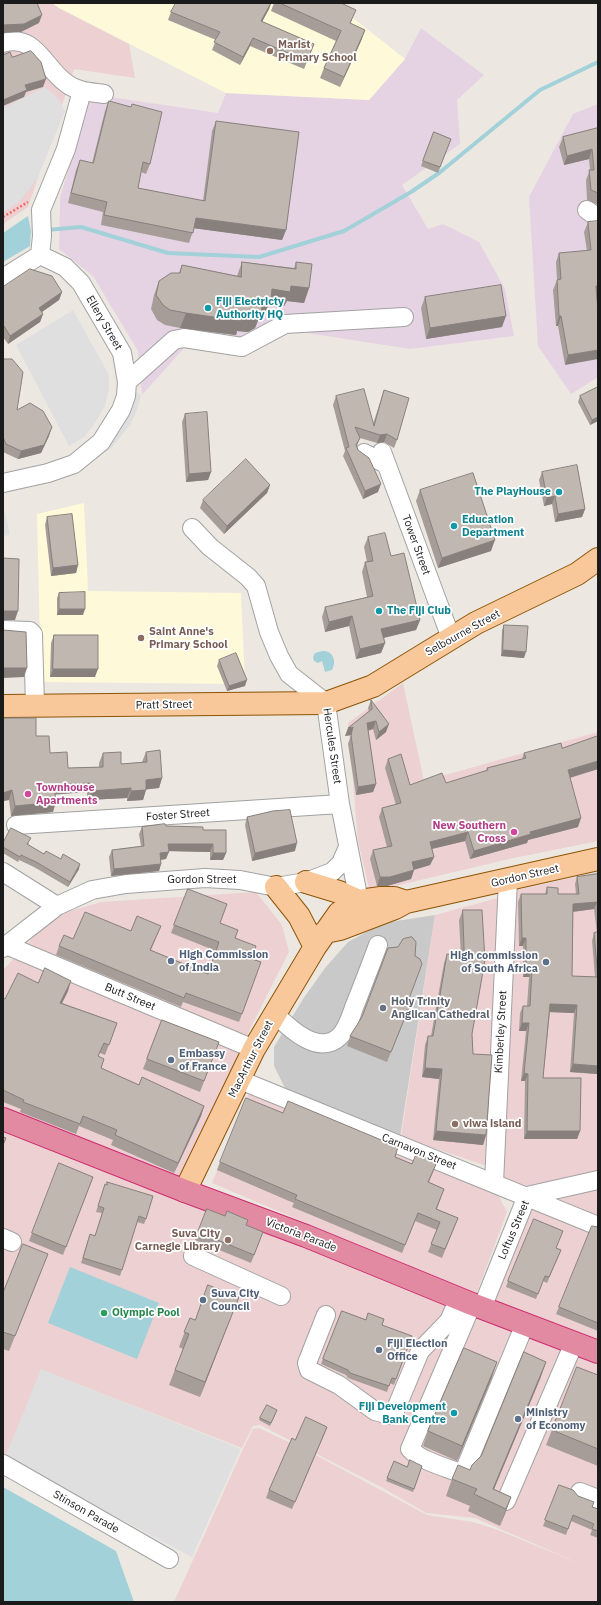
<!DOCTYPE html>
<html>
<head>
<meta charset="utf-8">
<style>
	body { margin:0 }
	#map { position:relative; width:601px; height:1605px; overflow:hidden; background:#ece8e1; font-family:"IBM Plex Sans",sans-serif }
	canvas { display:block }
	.frame { position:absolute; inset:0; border:4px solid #1b1b1b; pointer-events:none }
</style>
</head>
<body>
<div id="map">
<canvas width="601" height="1605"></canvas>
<div class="frame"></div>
</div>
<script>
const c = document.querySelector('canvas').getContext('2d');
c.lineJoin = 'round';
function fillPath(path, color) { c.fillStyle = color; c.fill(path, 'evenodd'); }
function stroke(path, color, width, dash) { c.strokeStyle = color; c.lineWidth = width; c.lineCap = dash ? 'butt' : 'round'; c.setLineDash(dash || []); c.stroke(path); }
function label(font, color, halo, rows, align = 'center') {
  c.font = font + ' "IBM Plex Sans",sans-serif'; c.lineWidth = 3.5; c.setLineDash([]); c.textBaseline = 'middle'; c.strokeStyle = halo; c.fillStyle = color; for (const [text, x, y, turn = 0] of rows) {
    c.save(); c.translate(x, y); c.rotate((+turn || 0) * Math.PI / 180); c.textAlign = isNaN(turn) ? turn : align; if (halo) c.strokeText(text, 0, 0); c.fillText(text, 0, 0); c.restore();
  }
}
fillPath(new Path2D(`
	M3,3H52L59,8L129,44L135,78L74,69L28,207L3,224Z
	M403,683L424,781L598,732V841L509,859L370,892L358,841L348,723Z
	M598,872V1174L526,1186L500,1180L517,890Z
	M256,892L282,925L289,952L250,1029L180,1180L3,1110V970L53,916L101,902Z
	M505,896L490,1167L401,1137L435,915Z
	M250,1090L495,1189L507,1212L476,1295L212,1183Z
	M3,1127L598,1360V1602H174L243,1449L253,1429L259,1428L312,1453L427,1515L473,1522L498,1530L583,1565L475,1518L426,1513L383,1488L260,1425L253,1426L242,1448L42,1370L5,1458L3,1457Z
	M598,1187V1345L493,1306L532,1207Z`), '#edd0d1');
fillPath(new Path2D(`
	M421,28L484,75L457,100L460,144L402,185L428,229L443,224L479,242L505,289L514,336L410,349L294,331L248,355L186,346L142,395L138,351L93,276L59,249L60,198L90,94L218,113L226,93L369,100L405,59Z
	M598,104V377L571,394L538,346L529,197L573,114Z`), '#e5d3e3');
fillPath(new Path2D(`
	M52,3H334L405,59L369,100L226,93L59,8Z
	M84,503L88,591L241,593L245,684L41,682L37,514Z`), '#fefad9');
fillPath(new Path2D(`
	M435,915L400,1137L285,1088L274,1066V1047L303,999L325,968L348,942L383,923Z`), '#c9c9c9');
fillPath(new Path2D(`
	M45,87L59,99L65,111L37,179L19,202L3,212V108Z
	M73,310L109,375V389L105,406L93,426L84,437L69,446L16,345Z
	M127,382L141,396L137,410L130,425L122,435L111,448L92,462L86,454Z
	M3,505L10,534L3,537Z
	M41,1369L241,1449L192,1557L5,1458Z`), '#dfdfdf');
fillPath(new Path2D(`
	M28,216L31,231L30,246L3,262V233Z
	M322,651C333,650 337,661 332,670L325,672L322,661L318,663L314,661L313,657L315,653Z
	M70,1267L159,1303L137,1359L48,1323Z
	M3,1487L116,1551L134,1602H3Z`), '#a2d1d9');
stroke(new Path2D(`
	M47,230L81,227L168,253L259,257L344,231L411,192L439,173L540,90L598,62`), '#a2d1d9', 4);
const minor = new Path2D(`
	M3,43C36,33 44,68 66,83C77,92 91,92 104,94
	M587,210L598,218
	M40,255L42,236L41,210L66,149L82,91
	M3,278L40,255
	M127,382L174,340L184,338L242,347L285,324L404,317
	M382,452L451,638
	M364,453L386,464
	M3,483L48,473L74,464L101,442L121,410L126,396L127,382L122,353L81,283L65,267L40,255
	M192,528L210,547L248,577L256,586L269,632L279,656L289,674L326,703L340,804L359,901
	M3,630L30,631L33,634L35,706
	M16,825L340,804
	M3,872L57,906
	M6,945L254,1049
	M3,948L57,906L92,890L126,884L205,878L240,880L276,887L306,882L332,872L341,863L348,847
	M275,1014C289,1028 319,1057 340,1036C349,1027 352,1011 357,1000C364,982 371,964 378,945
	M240,1080L598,1226
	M494,1183L508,880
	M3,1238L12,1242
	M193,1256L281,1296
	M472,1304L410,1449C421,1461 445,1467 460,1473L465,1469L525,1324
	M482,1308L527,1196L598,1180
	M326,1315L307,1363L309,1370L339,1385L375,1411L389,1415L395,1411L420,1351L449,1321L459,1298
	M3,1464L169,1559
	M580,1492L598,1499
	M506,1501L574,1343`);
const major = new Path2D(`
	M3,706L326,703L373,686L476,623L577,574L598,559
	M306,882L339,892L359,901
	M276,887L299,916L315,947
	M325,932L340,929L395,908L406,902L598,859
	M185,1191L254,1049L315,947L339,913L359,901L381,898H394L406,902`);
const highway = new Path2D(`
	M3,1119L185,1191L306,1236L472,1304L598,1352`);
stroke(minor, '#a2a2a2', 20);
stroke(major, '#8d5406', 24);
stroke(highway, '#ce2a70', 24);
stroke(new Path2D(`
	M3,217L28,202`), '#f46d6a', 2.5, [2, 2]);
stroke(minor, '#fff', 18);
stroke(major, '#f8c79a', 22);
stroke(highway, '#e28aa2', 22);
fillPath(new Path2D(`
	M271,3L269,9L262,22L311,52L304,69L250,46L240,65L212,50L216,40L168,20L171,12Z
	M274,3H341L352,20L350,24L365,30L361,41L340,87L320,78L324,68L336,41L271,11Z
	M109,101L150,164L146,174L141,172L138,188L203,201L212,131L216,121L286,230L282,240L194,228L189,243L101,225L103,212L68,203L76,170L80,160L92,163L105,111Z
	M598,128V204H596L587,200L586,180L590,170L589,159L564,165L559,147L563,137Z
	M434,132L451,139L438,173L421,166Z
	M588,222L597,296L565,365L558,326H556L553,290L557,280L556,262L559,253L587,251L584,232Z
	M242,262L294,268L296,262L309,288L304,303L287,301L284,306L269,304L265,313H261L255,328L248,332L237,331L236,335L180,328L165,325L157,320L151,309L154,295L159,281L179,273L182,265L237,276Z
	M3,287L62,292L59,300L42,312L43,314L40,322L8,344L3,337Z
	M425,297L502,327L426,339L421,308Z
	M3,359L17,410L49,436L41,453L18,459L3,452Z
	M598,387V421L590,425L578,402L580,396Z
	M384,390L397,440L394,448L384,442L377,443L360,438L357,446L358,450L378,492L363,499L343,456L345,451L333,405L336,396L373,424Z
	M185,414L211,472L208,480L186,482L182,422Z
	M542,472L585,509L582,517L555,522L552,504L544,506L539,480Z
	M270,485L267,493L224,534L200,508L203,500Z
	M420,490L491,551L438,568L416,501Z
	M47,517L78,565L76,573L51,576L45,525Z
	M368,537L391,556L420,620L416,630L384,638L385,643L381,653L356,659L349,626L325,632L322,617L325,607L367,597L362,572L365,562H367L364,547Z
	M59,593L83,615H57V598Z
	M504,625L524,658L501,656L502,630Z
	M54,635L95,677H50L51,643Z
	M219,660L245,686L227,691L217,666Z
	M371,700L386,732L376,740L373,729L368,731L376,784L373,792L356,795L348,744L351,735L345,736L369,712L368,708Z
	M36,736L50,753L68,768L99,767V763L103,753L121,764L142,762L146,752L162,778L159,788L146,789L143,800L127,801V798L87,800V792L55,794L53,812L11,816L9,800L3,801Z
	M598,736V769L570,778L578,827L528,840L527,843L470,859L465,841L432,849L434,857L430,865L414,870L411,879L387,886H377L370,859L373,850L387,847L379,817L382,808L396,805L385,768L388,759L410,785L446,783L486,771L487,768L522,759L524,753L562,748Z
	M247,817L295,851L252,861L245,825Z
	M166,826L203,830L226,853L223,860H210V852L168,851L166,859L161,860V864L159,871L111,876L109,857L112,850L141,846L139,834L142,827Z
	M3,843H29L28,845L44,854L79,869L68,887L34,867L19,860L18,862L3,853Z
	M598,874V1074L570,1072L574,1013L550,1012L543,1078L580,1131L577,1139H524L525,1081H521L526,1031H519L520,1013L523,1006H527L529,977H523V946H519L518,902L521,894H545L547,887L558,894H576L575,884L577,877ZM594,909L597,933H594L592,941L595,977L572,976L573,912Z
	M188,889L220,923L235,938L252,959L261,962L239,1022L183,1002L181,1007L56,955L59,946L73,939L131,931L161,926L151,950L208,974L216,951L171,933Z
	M463,910L473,1054L486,1135L483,1145L433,1140L439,1079L422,1077L425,1045L428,1036H431L444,963L447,954L461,956L459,920Z
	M38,983L68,991L62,1003L117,1023L105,1055L100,1053L98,1056L101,1068L139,1085L204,1106L201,1116L174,1173L111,1145L113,1140L79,1126L76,1134L20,1112L21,1109L3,1102V998L5,999Z
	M407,1004L410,1005L387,1062L347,1046L350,1036Z
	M162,1020L219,1042L200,1092L143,1069Z
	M395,1157L412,1164L434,1170L429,1182L444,1189L437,1209L458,1218L442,1258L428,1252L437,1230L415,1221L402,1253L292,1207L294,1203L289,1201L217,1170L220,1162Z
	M93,1177L63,1255L29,1241L32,1233Z
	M103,1190L146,1219L144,1224L137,1222L120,1276L81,1263L88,1240L95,1236L102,1213L96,1212Z
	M246,1225L260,1240L251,1263L195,1240L198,1232Z
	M598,1227V1331L556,1314L559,1307Z
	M556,1248L559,1255L547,1283L543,1281L536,1299L506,1287L508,1281Z
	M42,1269L9,1351L3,1349V1293Z
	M342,1311L412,1336L394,1385L390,1383L387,1392L348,1378L346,1375L321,1364Z
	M233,1312L200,1397L169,1385L183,1349L179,1347L190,1318L195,1320Z
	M546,1362L540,1379L494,1489L511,1497L500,1526L468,1511L470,1506L446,1496L452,1479L470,1470L481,1456Z
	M598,1375V1466L546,1445L552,1430Z
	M492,1377L457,1461L423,1446L428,1431Z
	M276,1413L270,1426L259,1420L260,1418Z
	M327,1427L292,1509L266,1498L269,1490L295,1440Z
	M394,1461L407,1467L422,1466L413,1492L386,1481Z
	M559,1485L578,1496L592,1507L598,1509V1538L590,1535L592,1530L571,1521L566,1535L543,1526Z`), '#a69d98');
fillPath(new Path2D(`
	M271,3L269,9L258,29L261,21Z
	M42,15L39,23L21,32L3,33V25Z
	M365,30L361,41L340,87L344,77Z
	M253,38L250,46L240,65L243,57Z
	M46,79L43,87L26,92L24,97L3,106V100L25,85Z
	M592,149L589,159L564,165L567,156Z
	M196,218L286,230L282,240L192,228Z
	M291,286L309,288L304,303L287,301L284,306L269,304L265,313L258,312L263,298L272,289Z
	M596,286H598V295L592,296Z
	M62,292L59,300L36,316L39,308Z
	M186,313L241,316L261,313L255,328L248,332L237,331L236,335L180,328Z
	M43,314L40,322L8,344L10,336Z
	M506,316L502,327L426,339L430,328Z
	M559,316H561L558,326H556Z
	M598,350V359L565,365L568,355Z
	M598,417V421L590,425L592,420Z
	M52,427L49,436L41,453L18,459L21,451Z
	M387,434L384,442L377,443L380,435Z
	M211,472L208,480L186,482L189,474Z
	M381,484L378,492L363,499L365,491Z
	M270,485L267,493L224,534L227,526Z
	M555,496L552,504L544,506L547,498Z
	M585,509L582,517L555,522L558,514Z
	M495,540L491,551L438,568L442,558Z
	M78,565L76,573L51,576L53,568Z
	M59,609H85L83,615H57Z
	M3,611H18L15,620H3Z
	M352,616L349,626L325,632L329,622Z
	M420,620L416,630L378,639L381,629Z
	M385,643L381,653L356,659L360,649Z
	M503,650L526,652L524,658L501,656Z
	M3,668H27L24,677L3,678Z
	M53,669H98L95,677H50Z
	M247,680L245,686L227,691L229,686Z
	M376,721L373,729L364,731L367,723Z
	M389,724L386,732L376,740L379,732Z
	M353,727L351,735L345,736L348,728Z
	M598,761V769L565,779L568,770Z
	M162,778L159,788L142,790L146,780Z
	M90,783L87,792L50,795L54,785Z
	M376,784L373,792L356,795L358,787Z
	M131,788L127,798L87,800L91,791Z
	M12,790L9,800L3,801V793Z
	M146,790L143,800L127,801L131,791Z
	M56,802L53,812L11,816L15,806Z
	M581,818L578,827L528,840L527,843L470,859L474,851L530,832Z
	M468,832L465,841L427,850L430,842Z
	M297,843L295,851L252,861L255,853Z
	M168,844H213L210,852L165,851Z
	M169,852L166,859L157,860L160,853Z
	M213,853H226L223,860H210Z
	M434,857L430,865L409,871L412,862Z
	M80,864L79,869L68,887L70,882Z
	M161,864L159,871L111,876L114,869Z
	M414,870L411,879L387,886H377L380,877Z
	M597,902L594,909L570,912L573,904Z
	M522,938H526L523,946H519Z
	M526,969H532L529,977H523Z
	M71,981L68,991L57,1013L60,1003Z
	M550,1004L577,1005L574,1013L548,1012Z
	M522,1023H529L526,1031H519Z
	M573,1064L598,1066V1074L570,1072Z
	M425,1068L442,1069L439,1079L422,1077Z
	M524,1073L528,1074L525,1081H521Z
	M204,1106L201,1116L174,1173L178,1163Z
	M436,1131L486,1135L483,1145L433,1140Z
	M527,1131H580L577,1139H524Z
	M239,1297L233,1312L200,1397L205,1382Z
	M497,1362L492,1377L457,1461L462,1446Z
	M546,1362L540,1379L489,1501L493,1489Z
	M327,1427L324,1435L292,1509L295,1502Z
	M511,1497L505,1514L500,1526L506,1509Z`), '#87807c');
const building = new Path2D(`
	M3,3H37L42,15L24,24L3,25Z
	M176,3H271L261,21L314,44L307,61L253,38L243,57L214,42L220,32L171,12Z
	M280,3H341L356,10L350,23L365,30L344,77L324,68L341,31Z
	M31,51L41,62L46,79L25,85L27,90L3,100V55L10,52L12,57Z
	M109,101L131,107L132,104L162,112L150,164L143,162L138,188L205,201L216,121L299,132L286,230L196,218L193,233L104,215L107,202L71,193L80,160L93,163Z
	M598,128V193L591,190L589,170H594L592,149L567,156L563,137Z
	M434,132L451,139L440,167L423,161Z
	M598,221V286H596L598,312V350L568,355L561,316H559L557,280L561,279L559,253L591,250L588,222Z
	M242,262L296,269V262L312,264L309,288L291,286L290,292L272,289L271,299L263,298L261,313L253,317L241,316V321L186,313L170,310L163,305L156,295L159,281L171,273H180L182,265L241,277Z
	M30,269L52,276L62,292L39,308L43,314L10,336L4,326H3V287Z
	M501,285L506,316L430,328L425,297Z
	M3,359H12L23,372L17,410L30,403L43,411L52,427L44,445L21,451L6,444L3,437Z
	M598,387V417L592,420L580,396Z
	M364,389L374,426L384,390L409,398L397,440L387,434L380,435L355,427L360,438L356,445L358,450L369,458L381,484L365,491L346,448L349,447L336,396Z
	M207,412L211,472L189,474L185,414Z
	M246,459L270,485L227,526L203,500Z
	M577,465L585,509L558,514L555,496L547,498L542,472Z
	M473,473L495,540L442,558L420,490Z
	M72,514L78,565L53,568L47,517Z
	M385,533L391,556L404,553L420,620L381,629L385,643L360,649L352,616L329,622L325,607L373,596L365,562L373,561L368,537Z
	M3,558L19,559L18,611H3Z
	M85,592V609H59V593Z
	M504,625L528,626L526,652L503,650Z
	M3,630L26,632L27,668H3Z
	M54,635H98V669H53Z
	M236,653L247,680L229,686L219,660Z
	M371,700L389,724L379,732L376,721L367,723L376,784L358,787L351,735L353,727L348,728L372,709Z
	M3,718H36V736H49L50,753L67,752L68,768L103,767V753L121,752V764L147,762L146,752L160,750L162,778L146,780V790L131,791V788L91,791L90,783L54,785L56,802L15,806L12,790L3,793Z
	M598,736V761L568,770L581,818L530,832L531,834L474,851L468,832L430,842L434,857L412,862L414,870L390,877H380L373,850L392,846L382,808L401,803L388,759L401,754L410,785L442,773L446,783L488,770L487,768L526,758L524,753L561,743L562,748Z
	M290,810L297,843L255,853L247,817L273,811Z
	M165,824L166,826L203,827V830H226V853H213V844H168L169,852L160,853L161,864L114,869L112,850L144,846L142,827Z
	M11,828L31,838L27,844L44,854L46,851L61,859L63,854L80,864L70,882L36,862L21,855L20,857L3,847V843Z
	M598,874V911L597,902L573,904L572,976L598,977V1066L573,1064L577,1005L550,1004L543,1078H581L580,1131H527L528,1074L524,1073L529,1023H522L523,1006H530L532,969H526V938H522L521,894H547V887L558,888V894H579L577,877Z
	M188,889L227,904L220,923L238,930L235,938L256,946L252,959L261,962L242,1014L186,993L184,998L59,946L64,935L73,939L85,912L131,931L137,916L161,926L150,950L208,974L219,942L174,925Z
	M463,910H482L485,960L472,1034L473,1054L492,1055L486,1135L436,1131L442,1069L425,1068L428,1036H433L447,954L464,957Z
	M598,932V977L594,933Z
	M412,937L416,942L415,956L420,959L422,964L407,1004L410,1005L391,1052L350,1036L362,1017L388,948L398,947L403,939Z
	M45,968L71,981L60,1003L117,1023L109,1045L104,1043L98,1056L104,1059L101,1068L139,1085L142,1077L204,1106L178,1163L115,1135L117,1130L83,1116L80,1124L23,1102L24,1100L3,1090V998L5,999L18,973L38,983Z
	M162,1020L219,1042L204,1081L147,1059Z
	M246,1098L283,1113L288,1101L398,1147L395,1157L412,1164L416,1154L437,1162L428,1182L444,1189L436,1209L458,1218L445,1249L431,1244L440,1222L418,1213L405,1245L295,1199L297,1195L292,1193L220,1162Z
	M3,1137L6,1138L3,1145Z
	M59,1163L93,1177L66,1247L32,1233Z
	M107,1182L153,1196L146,1219L139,1216L122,1270L83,1258L90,1234L95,1236L104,1208L98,1206L105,1184L107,1185Z
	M207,1209L225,1216L227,1211L248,1220L246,1225L263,1232L254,1255L198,1232Z
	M534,1219L563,1231L556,1248L561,1250L549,1277L545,1276L538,1294L508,1281Z
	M592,1226L598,1227V1323L559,1307Z
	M23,1244L48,1254L15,1336L3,1332V1293Z
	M208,1285L239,1297L205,1382L175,1370L189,1334L184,1332L190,1318L195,1320Z
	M342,1311L366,1320L368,1313L384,1319L382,1325L412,1336L396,1379L392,1378L389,1386L350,1373L348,1370L323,1359Z
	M464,1348L497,1362L462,1446L428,1431Z
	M524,1352L546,1362L493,1489L511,1497L506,1509L474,1494L477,1489L452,1479L458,1465L470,1470L472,1465L481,1456Z
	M577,1367L598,1375V1449L552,1430Z
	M267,1405L277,1410L271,1423L260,1418Z
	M306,1417L327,1427L295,1502L269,1490L292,1438L295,1440Z
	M410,1460L422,1466L414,1489L387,1478L394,1461L407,1467Z
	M559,1485L573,1490L578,1496L594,1502L592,1507L598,1509V1531L592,1529L594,1524L573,1515L568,1529L545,1520Z`);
fillPath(building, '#c1b7b1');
stroke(building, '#87807c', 1);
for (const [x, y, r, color] of [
	[270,51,4,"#8d6e63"],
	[208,308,4,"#0f9aa8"],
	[559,492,4,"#0f9aa8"],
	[454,526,4,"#0f9aa8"],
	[379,611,4,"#0f9aa8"],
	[141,638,4,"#8d6e63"],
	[28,794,4,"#d1479c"],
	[514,832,4,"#d1479c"],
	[171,961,4,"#5c6f8a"],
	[546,962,4,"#5c6f8a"],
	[383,1008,4,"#6b7280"],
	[171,1060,4,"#5c6f8a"],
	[455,1124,4,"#8d6e63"],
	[228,1240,4,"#8d6e63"],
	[203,1300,4,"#5c6f8a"],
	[104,1313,4,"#2e9e5b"],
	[379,1350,4,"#5c6f8a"],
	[454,1413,4,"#0f9aa8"],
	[518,1419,4,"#5c6f8a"]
]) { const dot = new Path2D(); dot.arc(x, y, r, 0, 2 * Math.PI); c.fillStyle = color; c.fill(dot); stroke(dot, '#fff', 1.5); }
label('bold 11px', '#785e54', '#fff', [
	["Marist",278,45],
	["Primary School",278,58],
	["Saint Anne's",149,632],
	["Primary School",149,645],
	["viwa island",463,1124],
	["Suva City",220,1234,"right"],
	["Carnegie Library",220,1247,"right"]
], 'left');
label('bold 11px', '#0d838f', '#fff', [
	["Fiji Electricty",216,302],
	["Authority HQ",216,315],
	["The PlayHouse",551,492,"right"],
	["Education",462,520],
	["Department",462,533],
	["The Fiji Club",387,611],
	["Fiji Development",446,1407,"right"],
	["Bank Centre",446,1420,"right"]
], 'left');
label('11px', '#1b1b1b', '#fff', [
	["Ellery Street",104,323,60],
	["Tower Street",416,545,70],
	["Selbourne Street",463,633,-29],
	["Pratt Street",164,705,-1],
	["Hercules Street",332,746,82],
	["Foster Street",178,815,-4],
	["Gordon Street",525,876,-13],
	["Gordon Street",202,880],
	["Butt Street",130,997,23],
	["Kimberley Street",501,1032,-87],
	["MacArthur Street",251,1059,-63],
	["Carnavon Street",419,1152,22],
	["Loftus Street",514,1230,-67],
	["Victoria Parade",301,1235,21],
	["Stinson Parade",86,1512,30]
]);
label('bold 11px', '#b23c85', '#fff', [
	["Townhouse",36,788],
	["Apartments",36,801],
	["New Southern",506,826,"right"],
	["Cross",506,839,"right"]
], 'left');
label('bold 11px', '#4e5e75', '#fff', [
	["High Commission",179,955],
	["of India",179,968],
	["High commission",538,956,"right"],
	["of South Africa",538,969,"right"],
	["Embassy",179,1054],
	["of France",179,1067],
	["Suva City",211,1294],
	["Council",211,1307],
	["Fiji Election",387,1344],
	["Office",387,1357],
	["Ministry",526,1413],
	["of Economy",526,1426]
], 'left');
label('bold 11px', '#5b616d', '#fff', [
	["Holy Trinity",391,1002],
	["Anglican Cathedral",391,1015]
], 'left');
label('bold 11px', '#27864d', '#fff', [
	["Olympic Pool",112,1313]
], 'left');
</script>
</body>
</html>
